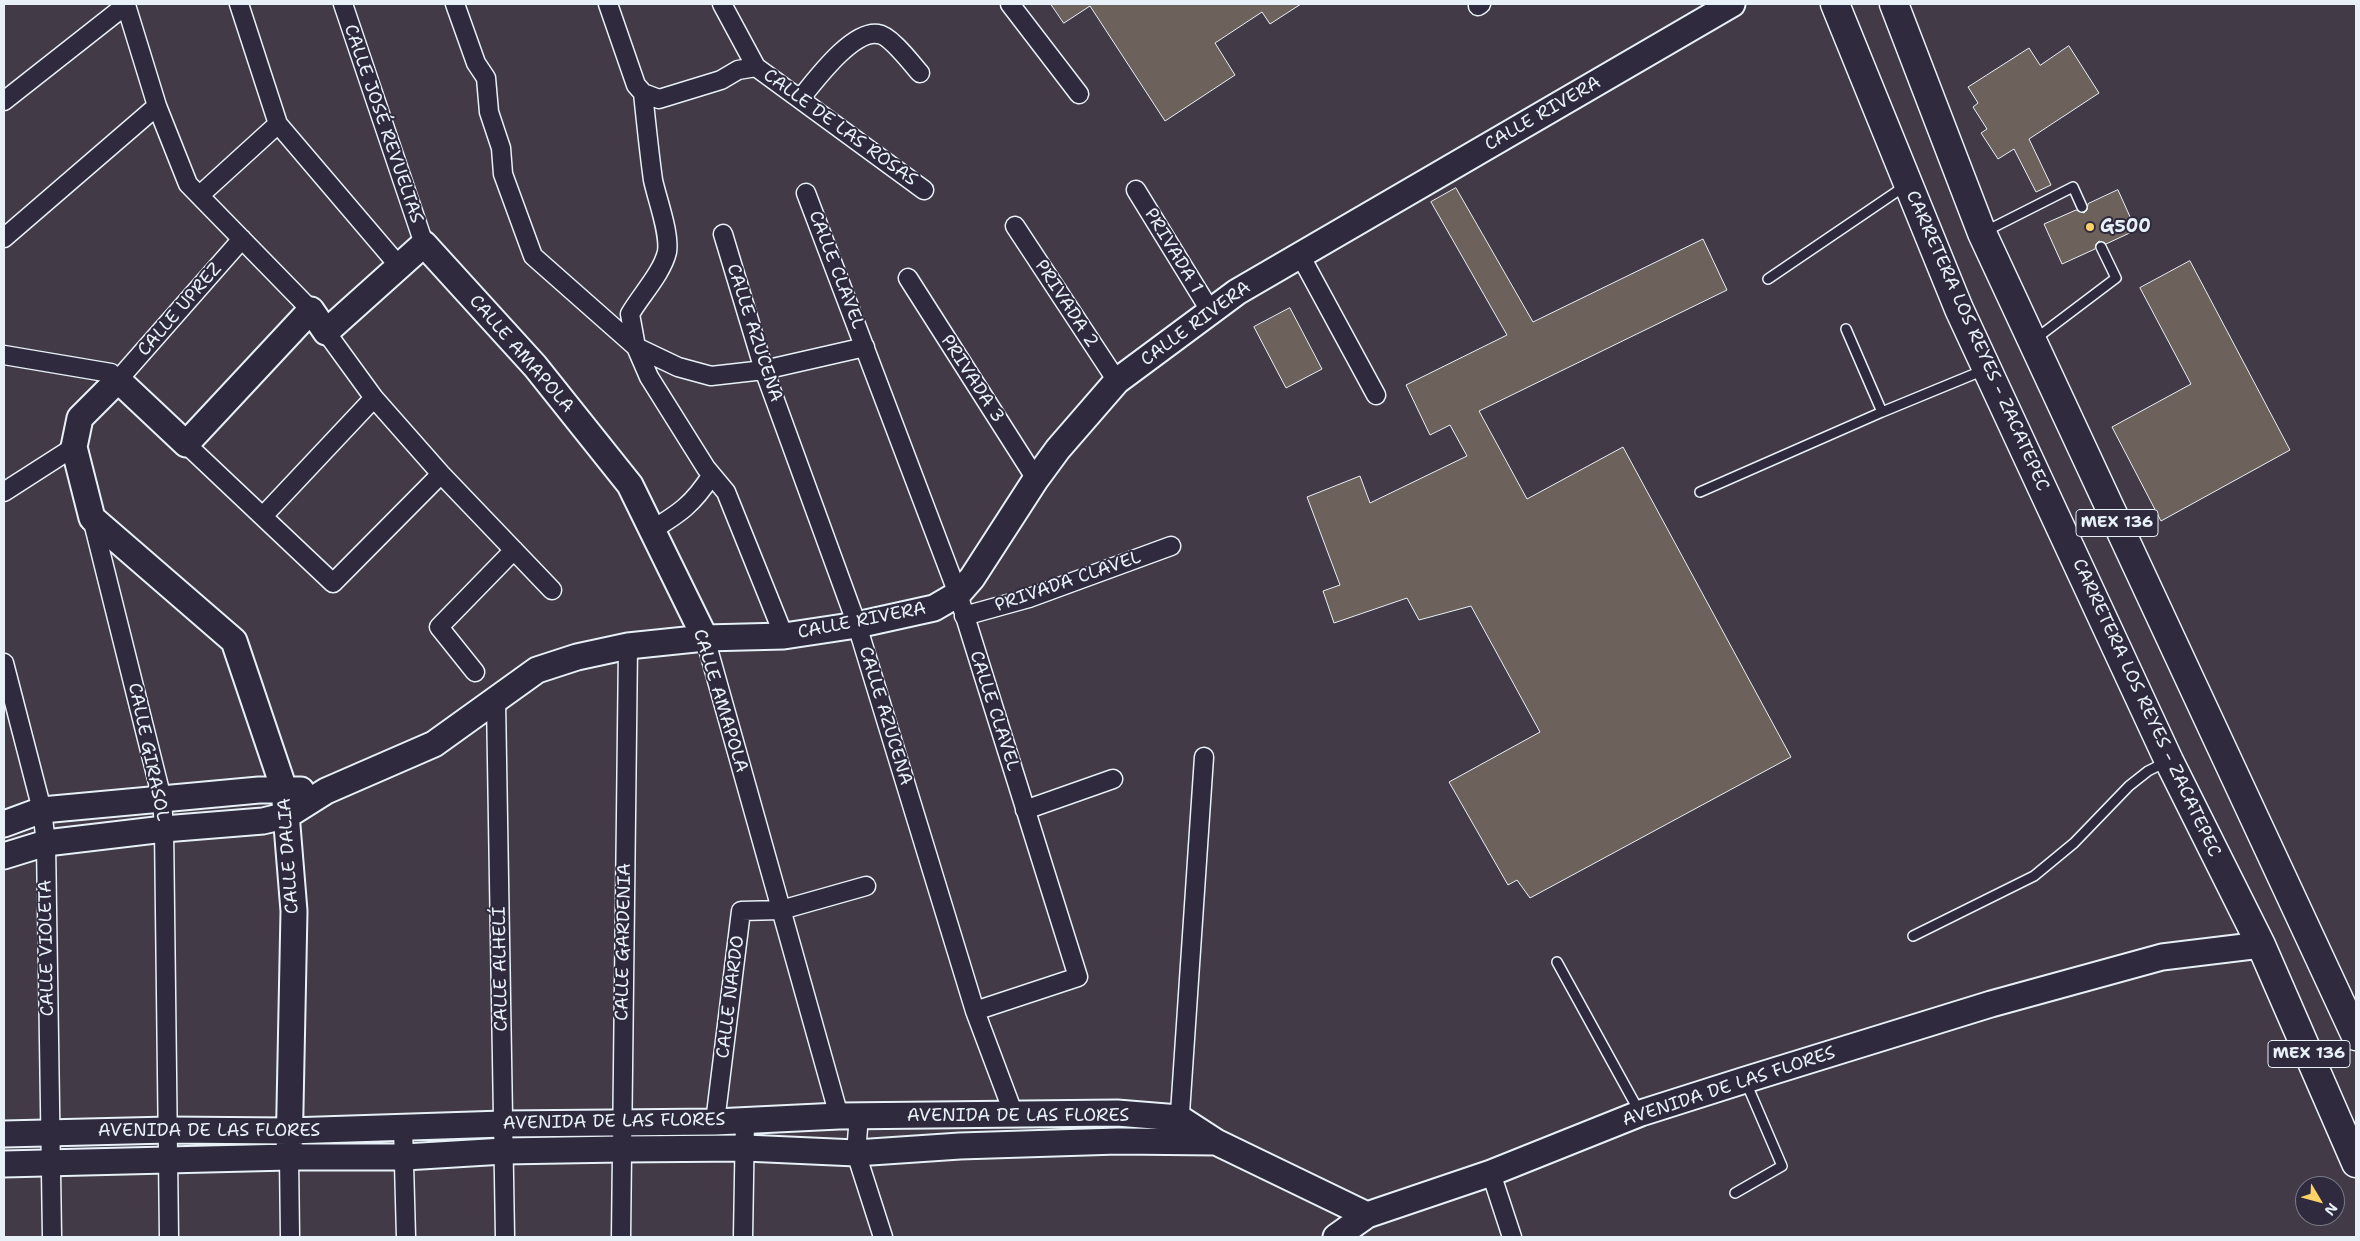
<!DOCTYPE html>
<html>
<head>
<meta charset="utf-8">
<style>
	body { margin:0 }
	#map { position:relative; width:2360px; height:1241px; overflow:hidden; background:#423a46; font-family:"Shantell Sans",sans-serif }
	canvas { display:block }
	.frame { position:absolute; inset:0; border:5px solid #e8f1f8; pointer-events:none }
	.north { position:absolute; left:2295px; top:1176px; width:50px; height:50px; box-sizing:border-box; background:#2f2a3d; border:1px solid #797a88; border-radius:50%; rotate:127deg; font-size:14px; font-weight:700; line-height:20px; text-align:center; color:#e8f1f8 }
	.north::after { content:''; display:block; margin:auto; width:18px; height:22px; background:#ffd166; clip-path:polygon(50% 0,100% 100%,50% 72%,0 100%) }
</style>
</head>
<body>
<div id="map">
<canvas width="2360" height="1241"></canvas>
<div class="frame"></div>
<div class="north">N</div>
</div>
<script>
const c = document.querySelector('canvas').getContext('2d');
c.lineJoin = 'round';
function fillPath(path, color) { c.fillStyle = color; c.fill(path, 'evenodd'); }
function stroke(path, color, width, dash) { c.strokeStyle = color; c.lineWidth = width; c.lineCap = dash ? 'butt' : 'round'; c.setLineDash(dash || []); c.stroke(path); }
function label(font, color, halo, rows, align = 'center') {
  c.font = font + ' "Shantell Sans",sans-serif'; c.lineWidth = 4; c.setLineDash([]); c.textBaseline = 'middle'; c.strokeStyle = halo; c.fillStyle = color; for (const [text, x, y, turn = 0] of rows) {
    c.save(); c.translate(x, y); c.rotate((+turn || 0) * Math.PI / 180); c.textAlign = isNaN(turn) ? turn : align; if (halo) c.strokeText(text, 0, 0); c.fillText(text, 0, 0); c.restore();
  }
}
const building = new Path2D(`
	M1051,4H1301L1270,24L1262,12L1215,43L1235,75L1165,121L1090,6L1064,23Z
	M2069,46L2099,93L2029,139L2051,185L2036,192L2014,149L1998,159L1981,133L1987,129L1973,107L1978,103L1968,87L2029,48L2040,65Z
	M1456,188L1533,322L1703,239L1727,290L1479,411L1527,499L1623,447L1791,757L1530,898L1517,880L1508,885L1449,782L1540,732L1471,606L1419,620L1407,598L1334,623L1323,591L1340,585L1307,497L1360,476L1370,503L1467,456L1450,425L1430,435L1406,385L1507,335L1431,202Z
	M2118,190L2136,230L2106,244L2099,241L2096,244L2095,249L2062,264L2044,224L2076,210L2084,213L2087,210L2088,204Z
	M2190,261L2290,450L2161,521L2112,427L2191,384L2140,288Z
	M1290,308L1322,369L1286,388L1254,327Z`);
fillPath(building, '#6d615c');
stroke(building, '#e8f1f8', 1);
const lane = new Path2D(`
	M1984,232L2073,187L2082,207
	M1768,279L1905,186
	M1846,329L1882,412L1984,370
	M2034,340L2116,278L2101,247
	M1700,492L1882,412
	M1913,936L2034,876L2074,843L2129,786L2148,771L2166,762
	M1557,962L1639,1111
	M1735,1193L1782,1166L1745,1080`);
const street = new Path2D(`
	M239,4L278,124L399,266
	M343,4L424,244
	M455,4L476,63L486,78L489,112L501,148L503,174L533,256L636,347L678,367L711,376L764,370L865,347
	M608,4L636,85L643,93C646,122 649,151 653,180C657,199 670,233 667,252C662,273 641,295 630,314L636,347L649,377L706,468L726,492L784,636
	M722,4L756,67L924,190
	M1010,4L1079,94
	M1478,6L1481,4
	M643,93L659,99L721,80L738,70L756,67
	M800,99C815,81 852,30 878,34C890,35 912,64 920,73
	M4,101L126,5L157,106L188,184L311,310
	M1136,190L1211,312
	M806,193L958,594L1078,977L975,1011
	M200,195L278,124
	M1015,226L1117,381
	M723,234L764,370L857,625L975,1011L1014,1115
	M4,238L157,106
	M1300,255L1376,395
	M908,278L1036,479
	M326,332L374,398L441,474L552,590
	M4,355L111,373L118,380L242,239
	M186,444L333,583L441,474
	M4,492L74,447
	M264,515L374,398
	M92,518L162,799L164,829L169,1237
	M652,530C680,513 693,504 711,476
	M964,616L1029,598L1171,546
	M705,638L839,1116
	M4,663L42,810L46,843L52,1237
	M475,672L439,627L514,550
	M496,701L505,1237
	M1025,810L1113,779
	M859,1116L856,1153L883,1237
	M715,1122L741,911L781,910L866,886
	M403,1127L406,1237
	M1179,1128L1204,757
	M289,1157L290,1237
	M1491,1173L1512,1237
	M621,1237L628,646
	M743,1237L745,1120`);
const secondary = new Path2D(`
	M4,824L42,810L259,790H301
	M4,856L46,843L164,829L263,821L288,815L326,791L434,744L537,670L577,657L628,646L705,638L784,636L857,625L934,608L958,594L972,578L1036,479L1058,449L1117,381L1237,292L1732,4
	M4,1134L169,1130L289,1131L503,1124L715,1122L839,1116L1117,1113L1179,1118L1216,1142L1367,1215
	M289,1157L294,911L284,789L234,641L92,518L74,447L80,418L118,380L186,444L311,310L326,332L424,244L535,366L630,485L705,638
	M4,1164L289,1157H405L504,1151L621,1149L745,1148L856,1153L960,1146L1118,1141L1216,1142
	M1336,1237L1367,1215L1491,1173L1641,1113L1745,1080L1991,1004L2162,957L2261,945`);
const primary = new Path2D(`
	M1835,4L1959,309L2169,761L2261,945L2356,1163
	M1894,4L1982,233L2356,1036`);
stroke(lane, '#e8f1f8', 12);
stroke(street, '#e8f1f8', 21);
stroke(secondary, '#e8f1f8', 29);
stroke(primary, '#e8f1f8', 31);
stroke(lane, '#2f2a3d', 9);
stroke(street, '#2f2a3d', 18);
stroke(secondary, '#2f2a3d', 25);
stroke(primary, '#2f2a3d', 28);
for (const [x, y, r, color] of [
	[2090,227,5,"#ffd166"]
]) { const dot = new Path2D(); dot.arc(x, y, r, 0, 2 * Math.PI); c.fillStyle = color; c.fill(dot); stroke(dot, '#2f2a3d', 2); }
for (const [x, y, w] of [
	[2117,523,82],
	[2309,1054,82]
]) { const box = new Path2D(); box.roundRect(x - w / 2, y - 13.5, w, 27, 4); c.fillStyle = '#2f2a3d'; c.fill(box); stroke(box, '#e8f1f8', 1); }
label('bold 16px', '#e8f1f8', null, [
	["MEX 136",2117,523],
	["MEX 136",2309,1054]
]);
label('18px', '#e8f1f8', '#2f2a3d', [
	["CALLE RIVERA",1543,114,-30],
	["CALLE JOSÉ REVUELTAS",383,124,71],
	["CALLE DE LAS ROSAS",840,128,36],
	["PRIVADA 1",1173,251,59],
	["CALLE CLAVEL",836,270,69],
	["PRIVADA 2",1066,304,57],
	["CALLE UPREZ",180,310,-49],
	["CALLE RIVERA",1196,324,-36],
	["CALLE AZUCENA",754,333,72],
	["CARRETERA LOS REYES - ZACATEPEC",1977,341,66],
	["CALLE AMAPOLA",521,354,49],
	["PRIVADA 3",972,379,57],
	["PRIVADA CLAVEL",1068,582,-19],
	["CALLE RIVERA",862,621,-11],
	["CALLE AMAPOLA",720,701,73],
	["CARRETERA LOS REYES - ZACATEPEC",2146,708,65],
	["CALLE CLAVEL",994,711,72],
	["CALLE AZUCENA",885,716,73],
	["CALLE GIRASOL",148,752,78],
	["CALLE DALIA",289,856,-94],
	["CALLE GARDENIA",624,942,-89],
	["CALLE VIOLETA",47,948,-91],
	["CALLE ALHELÍ",501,969,-91],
	["CALLE NARDO",731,997,-83],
	["AVENIDA DE LAS FLORES",1729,1087,-18],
	["AVENIDA DE LAS FLORES",1018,1116],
	["AVENIDA DE LAS FLORES",614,1122,-1],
	["AVENIDA DE LAS FLORES",209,1131]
]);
label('bold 18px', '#e8f1f8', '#2f2a3d', [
	["G500",2100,227]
], 'left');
</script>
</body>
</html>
